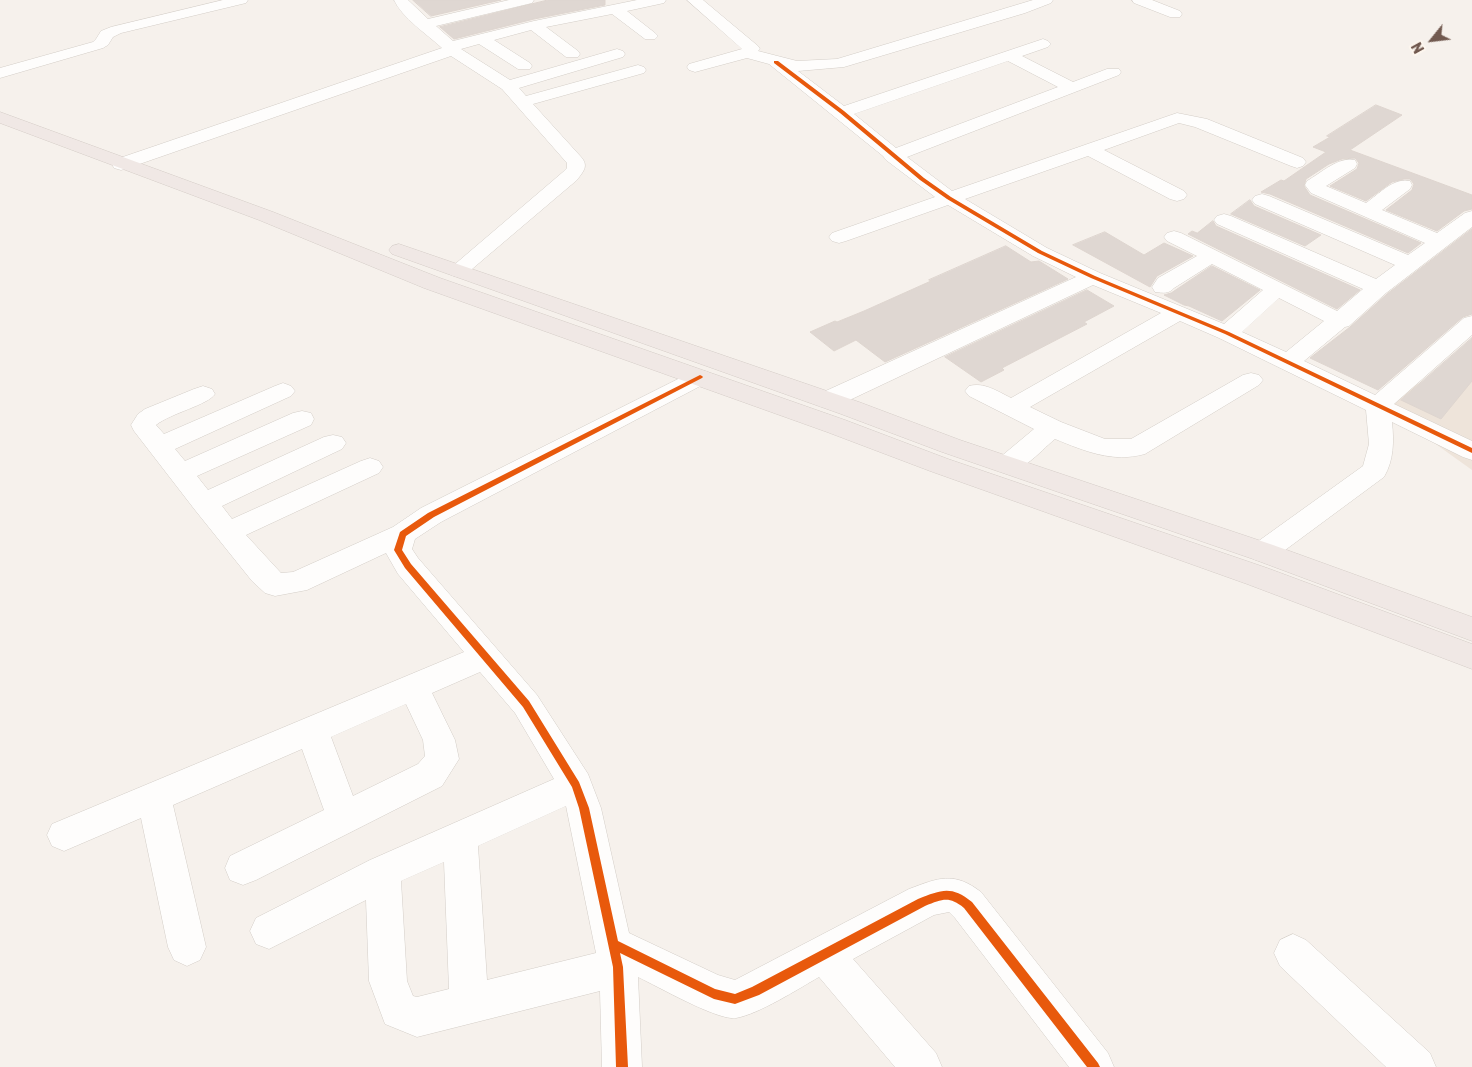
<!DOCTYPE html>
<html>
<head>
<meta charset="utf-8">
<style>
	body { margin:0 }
	#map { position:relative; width:1472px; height:1067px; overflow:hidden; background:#f6f1ec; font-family:Rubik,sans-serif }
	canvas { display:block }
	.north { position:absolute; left:1407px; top:15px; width:50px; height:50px; -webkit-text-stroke:4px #fdf6ee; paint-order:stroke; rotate:241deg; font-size:14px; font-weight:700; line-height:20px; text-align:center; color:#71594f }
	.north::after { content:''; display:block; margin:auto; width:18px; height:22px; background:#71594f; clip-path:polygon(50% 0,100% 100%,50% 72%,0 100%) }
</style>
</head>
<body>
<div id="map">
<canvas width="1472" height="1067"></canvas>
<div class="north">N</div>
</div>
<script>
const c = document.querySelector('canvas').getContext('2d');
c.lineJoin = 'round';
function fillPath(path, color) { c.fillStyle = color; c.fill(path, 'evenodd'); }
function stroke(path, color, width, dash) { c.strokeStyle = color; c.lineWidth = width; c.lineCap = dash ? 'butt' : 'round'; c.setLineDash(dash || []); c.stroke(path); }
fillPath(new Path2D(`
	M1472,360V470L1377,402Z`), '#eee4da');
const building = new Path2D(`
	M413,0H501L431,16Z
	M548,0H605V5L534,19L454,39L440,27Z
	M1376,105L1402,115L1350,150L1472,195V209L1464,211L1437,231L1386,210L1412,190L1414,184L1410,179H1404L1392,182L1366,201L1330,186L1357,169L1359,163L1355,158L1342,159L1329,164L1306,179L1304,186L1310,195L1421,243L1408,253L1270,194L1261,192L1281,180L1284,181L1326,152L1313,147L1330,137L1327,136Z
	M1250,200L1254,206L1321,235L1305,246L1231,214Z
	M1213,221L1216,226L1360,290L1337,309L1188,234L1192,231L1197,233Z
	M1472,229V314L1463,317L1378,390L1310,358L1350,327L1387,294Z
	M1105,232L1144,255L1164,243L1193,256L1157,276L1150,287L1073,245Z
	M1006,246L1031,262L1039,261L1068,279L885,362L856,340L834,351L810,332L835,321L837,322L864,311L931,281L929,280Z
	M1212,266L1260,290L1222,321L1189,306L1184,305L1164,295L1171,293Z
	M1087,290L1114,306L1084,322L1087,324L1002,368L1004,370L981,382L945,357Z
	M1472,338V381L1441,419L1401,400Z`);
fillPath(building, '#dfd7d2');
stroke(building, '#ded5cf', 1);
const minor = new Path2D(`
	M223,0H248L246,3L121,33L113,37L108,45L103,48L0,78V68L93,42L96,39L101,31L111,27Z
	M394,0H408L428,19L509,0H534L532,3L436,26L453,41L534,21L637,0H666L664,3L627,11L655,33L658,36L655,39H645L612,14L546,27L578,51L580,54L578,57H566L531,30L494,40L530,63L532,66L530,69H518L479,44L461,49L510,80L617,49L623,51L625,54L623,57L519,88L526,96L638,65L644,67L646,70L644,73L533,104L582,158C589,167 582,173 577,180L465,275L458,277L451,275L447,271L563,172L567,168V163L502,89L451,56L128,168L121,170L114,168L112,164L114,160L442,48C428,35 402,18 394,0Z
	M687,0H703L758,46L760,49L758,51L797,61L837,59L1033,0H1053L1051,3L1025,13L844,67L798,71L844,106L1043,39L1048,41L1051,44L1048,47L1022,56L1073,82L1107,69H1119L1121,72L1119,75L907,157L952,191L1177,113L1207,119L1303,158L1306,162L1303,166L1297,168L1291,166L1195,127L1179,123L1104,150L1184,191L1187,195L1184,199L1177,201L1170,199L1088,156L965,199L1047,248L1100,273L1224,324L1263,290L1212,264L1174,288C1169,294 1163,293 1155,292L1152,287L1158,278L1197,256L1167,241L1164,237L1167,233L1174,231L1181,233L1337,311L1363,289L1217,224L1214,220L1217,216L1224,214L1231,216L1376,279L1395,265L1255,204L1252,200L1255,196L1262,194L1269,196L1408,255L1425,243L1311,193L1305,185L1307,181C1321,173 1339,156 1355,160L1357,164L1355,168L1326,186L1366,203C1379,194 1394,177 1410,181L1412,185L1410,189L1382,210L1437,233L1465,213L1472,211V227L1386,293L1349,326L1345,327L1304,361L1375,395L1464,318L1472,316V335L1394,404L1472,441V460L1463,457L1392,422C1394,441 1394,460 1384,477L1273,559L1263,562L1253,559L1249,552L1253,545L1363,466L1369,444L1366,410L1219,338L1180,321L1030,407L1061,422L1105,439H1131L1243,375L1251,373L1259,375L1263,380L1259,385L1145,454C1112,463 1085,451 1055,439C1039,452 1020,477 998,471L994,465L998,459L1034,429L969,396L965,391L969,386C984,382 997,391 1011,398L1161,313L1093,285L837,406L828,408L819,406L816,400L819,394L1076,277L1033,256L948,205L846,241L839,243L832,241L829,237L832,233L935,197L886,160L883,156L769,64L747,58L695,72L689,70L687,67L689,64L742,49ZM1008,61L1058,87L896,148L854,114ZM1279,298L1324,321L1286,352L1242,332Z
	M1132,0H1152L1180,11L1182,14L1180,17H1170L1134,3Z
	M700,370L708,372L712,377L708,382L441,522L415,539L412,549L418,558L537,695L588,774L601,808L629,933L718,975L735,980L909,889C938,878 954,871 981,892L1108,1053L1114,1067H1069L955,918L949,912L934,915L853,959L936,1053L942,1067H895L819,977C798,989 759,1014 736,1018C718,1021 657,986 638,977L642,1067H602L600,991L417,1037L385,1024L369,981L366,900L269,949L256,944L250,931L256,918L370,860L554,779L515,713L480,672L432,693L455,740L459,759L442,786L256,880L243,885L230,880L225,868L230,856L324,810L302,749L173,805L206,947L200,960L187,966L174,960L168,947L141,818L64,851L52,846L47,835L52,824L464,652L398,574L386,553L307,590L275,596L265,593L252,581L195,510L134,431L131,425L138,414L145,409L194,389L203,386L212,389L215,394C208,405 171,413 156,425L164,434L275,386L283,383L291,386L295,391L291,396L175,449L185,461L293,413L302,411L311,413L314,419L311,425L197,476L208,490L324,437L333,435L342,437L346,443L342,449L222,506L232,519L361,461L370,458L379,461L383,467L379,473L246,535L281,573L293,572L393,527L421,508L692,372ZM406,704L423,740L425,756L418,764L353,796L331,737ZM566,806L596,953L487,980L478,846ZM444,862L449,989L417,997L413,996L407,981L401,881Z
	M1293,934L1306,940L1430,1053L1436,1067H1386L1280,966L1274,953L1280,940Z`);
const highway = new Path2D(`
	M0,112L273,212L440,278L845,420L948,459L1267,568L1472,644V669L1247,584L930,471L827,432L424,288L259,220L0,123Z
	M399,244L859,402L960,440L1273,545L1472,617V641L1253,559L942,452L841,414L392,254L389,250L392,246Z`);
stroke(minor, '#d3cdc7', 1);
stroke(highway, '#d4ccc7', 1);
fillPath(minor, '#fefdfc');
fillPath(highway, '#f0e8e5');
fillPath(new Path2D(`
	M774,61H778L844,111L924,178L951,197L1042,251L1095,276L1229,332L1472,448V453L1225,334L1091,278L1038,253L947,199L920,180L840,113L774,63Z
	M700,375L702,376L703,377L702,378L434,517L406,536L402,550L411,564L529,701L579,782L589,808L618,941L715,989L735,994L752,987L918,899C941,890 951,885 972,902L1098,1063L1100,1067H1087L964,908C949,896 943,899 925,906L759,995L735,1004L714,999L620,953L623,967L628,1067H616L613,967L579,808L572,787L523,707L405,568L394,550L400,532L428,513Z`), '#e8590c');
</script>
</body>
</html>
